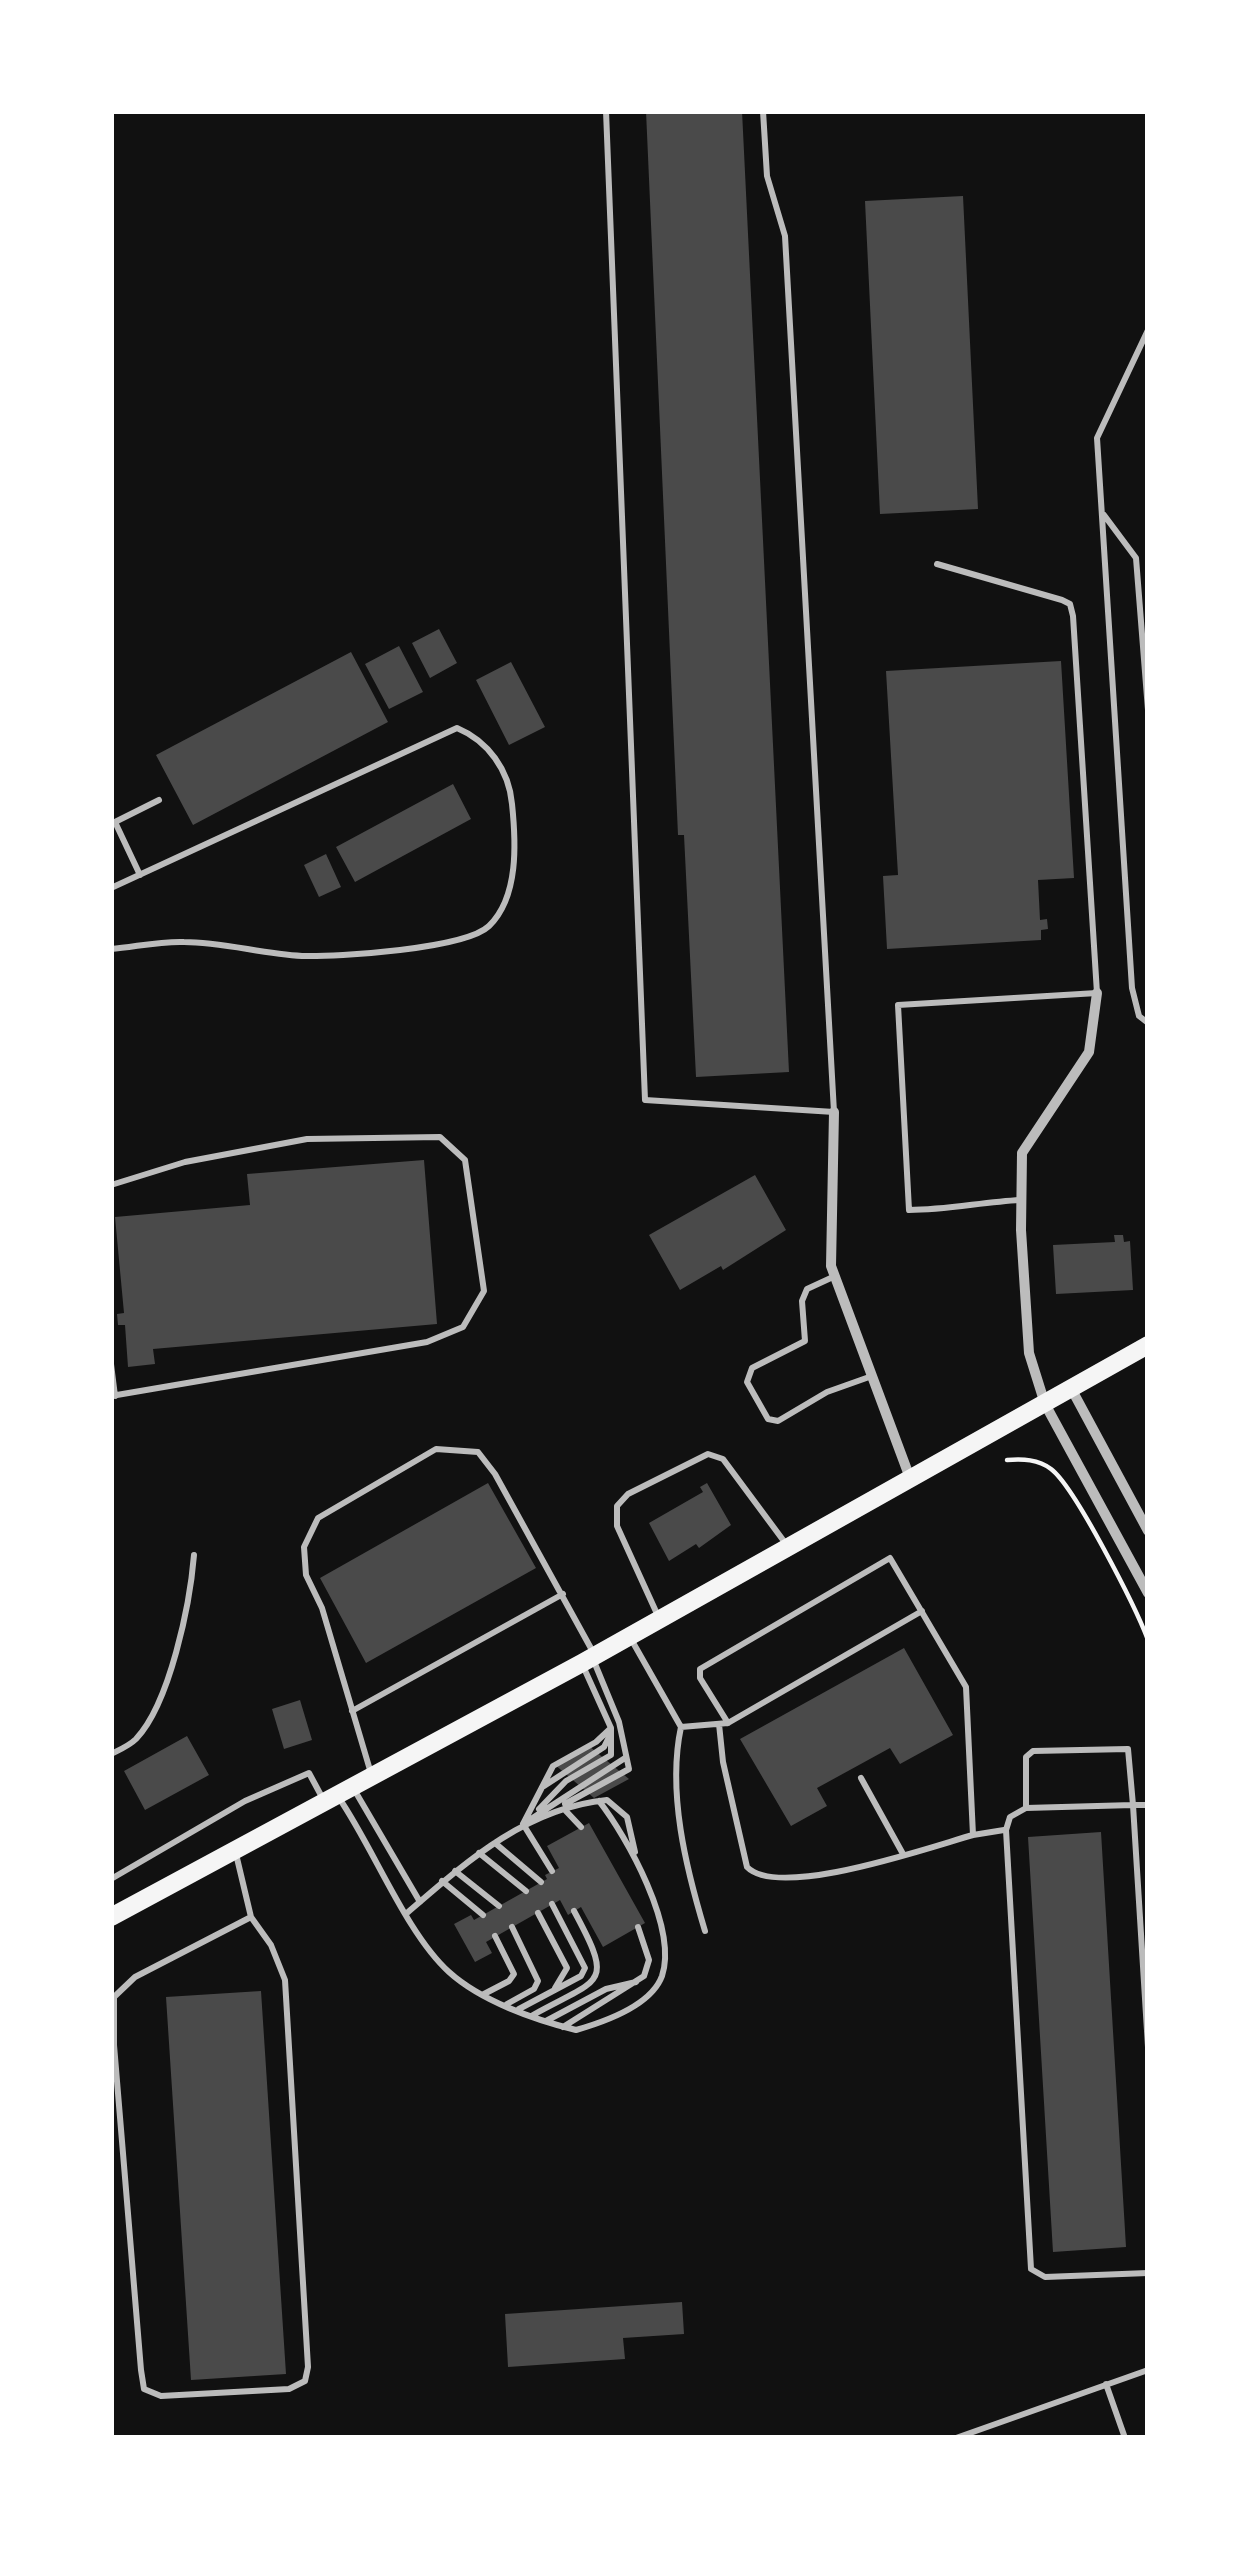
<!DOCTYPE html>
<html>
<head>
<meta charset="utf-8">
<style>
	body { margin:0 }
	#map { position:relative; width:1259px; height:2549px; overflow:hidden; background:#111; font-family:Raleway,sans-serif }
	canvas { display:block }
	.frame { position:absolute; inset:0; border:114px solid #fff; pointer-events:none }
</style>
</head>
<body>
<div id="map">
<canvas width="1259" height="2549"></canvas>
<div class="frame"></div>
</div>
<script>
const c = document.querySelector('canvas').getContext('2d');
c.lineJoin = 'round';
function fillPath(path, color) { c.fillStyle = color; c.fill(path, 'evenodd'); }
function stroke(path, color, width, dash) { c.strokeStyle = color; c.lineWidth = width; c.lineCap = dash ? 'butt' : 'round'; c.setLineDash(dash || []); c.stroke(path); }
fillPath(new Path2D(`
	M646,111H742L789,1072L696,1077L684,835H678Z
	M963,196L978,509L880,514L865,201Z
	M439,629L457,663L430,678L412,643Z
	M399,646L423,692L389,709L365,664Z
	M351,652L388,722L193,825L156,755Z
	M1061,661L1074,878L1038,880L1040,920L1047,919L1048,929L1041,930V940L887,949L883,876L898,875L886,671Z
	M511,662L545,727L509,745L476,680Z
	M453,784L471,819L355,882L336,847Z
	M326,854L341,887L319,897L304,865Z
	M424,1160L437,1324L153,1349L155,1364L128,1367L125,1325H118L117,1314L124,1313L115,1217L250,1205L247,1174Z
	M755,1175L786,1230L723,1270L721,1266L680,1290L649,1235Z
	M1114,1235H1123L1124,1242L1130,1241L1133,1290L1056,1294L1053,1245L1115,1242Z
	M488,1483L536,1568L366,1663L320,1578Z
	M707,1483L731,1525L699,1548L696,1544L669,1561L649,1523L703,1492L700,1487Z
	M904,1648L953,1735L900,1764L890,1748L817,1788L827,1806L791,1826L740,1739Z
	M300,1700L312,1740L284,1749L272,1709Z
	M187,1736L209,1775L145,1810L124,1771Z
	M589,1746L629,1779L594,1798L554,1764Z
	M589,1823L645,1923L603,1947L581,1907L568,1915L560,1900L486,1942L492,1953L475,1962L454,1924L471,1915L474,1920L547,1879L545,1875L559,1868L547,1846Z
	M1101,1832L1126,2247L1053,2252L1028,1837Z
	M261,1991L286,2374L191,2380L166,1997Z
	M682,2302L684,2334L623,2338L625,2359L508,2367L505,2314Z`), '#4a4a4a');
stroke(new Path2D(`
	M1007,1460C1023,1459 1038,1459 1051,1469C1075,1487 1136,1608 1148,1640`), '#f5f5f5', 4.5);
stroke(new Path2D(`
	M606,111L645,1100L834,1112L785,236L767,176L763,111
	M1148,330L1097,438L1132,988L1139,1016L1148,1023
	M1104,515L1136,558L1148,710
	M937,564L1062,600L1070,604L1073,616L1097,993L898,1005L909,1210C947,1210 982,1202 1020,1200
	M115,822L159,800
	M111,824L115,822L140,875
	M111,888L457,728C488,741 509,770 512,804C516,842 519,897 489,926C465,949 338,957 302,956C262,954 223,942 184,942C160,941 135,947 111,949
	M111,1185L185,1162L307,1139L440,1137L465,1160L484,1291L463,1327L427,1342L111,1396
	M833,1277L807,1289L802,1301L805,1341L752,1368L747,1382L768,1419L778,1421L827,1392L872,1376
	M111,1364L115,1396
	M658,1616L617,1526V1506L628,1494L708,1454L723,1459L786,1544
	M631,1639L681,1727L728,1723L700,1678V1669L890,1558L966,1687L973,1835L1004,1830
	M352,1711L563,1594
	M728,1723L922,1611
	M719,1724L723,1762L747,1867C779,1900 930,1847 973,1835
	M681,1727C667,1792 686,1868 705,1931
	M111,1754C119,1750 129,1746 136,1739C170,1703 190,1604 194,1555
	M370,1770L322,1608L306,1575L304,1547L318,1518L436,1449L478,1452L495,1474L593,1652
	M861,1778L903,1854
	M544,1786L604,1747L609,1737
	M355,1791L420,1902
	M339,1798C374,1849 406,1933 449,1972C481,2001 535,2020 576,2030C604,2022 651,2006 662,1976C678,1928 627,1837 599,1801
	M565,1804L629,1769L619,1722L593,1659
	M1148,1805H1133L1128,1749L1033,1751L1026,1757V1808L1010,1817L1006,1830L1031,2269L1045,2277L1148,2273
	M1026,1808L1133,1805L1148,2047
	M539,1809L566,1781L611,1755V1728
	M564,1809L581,1827
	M531,1819L625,1758
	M523,1824L553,1766L596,1742L611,1728L583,1666
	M523,1824L552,1871
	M495,1843L541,1882
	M479,1853L526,1891
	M236,1854L251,1917L271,1945L285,1980L308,2367L305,2381L289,2389L161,2396L144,2389L141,2370L114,2045V1997L135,1977L251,1917
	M455,1871L499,1906
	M111,1879L245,1801L309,1773L323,1799
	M442,1881L483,1915
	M407,1913C466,1862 526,1808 607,1800L627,1817L635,1852
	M538,1913L567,1968L555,1988
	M484,1994L509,1981L514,1974L495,1936
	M507,2004L534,1989L538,1981L512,1927
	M519,2009L581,1976L585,1968L552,1904
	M533,2015C601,1977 615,1987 574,1911
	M546,2021L606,1989L636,1982
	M563,2027L644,1976L649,1960L638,1927
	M1106,2384L1125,2438
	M956,2438L1148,2370`), '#bcbcbc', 6);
stroke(new Path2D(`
	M1097,993L1089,1052L1022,1153L1021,1230L1029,1353L1045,1404L1148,1593
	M834,1112L831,1266L910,1478
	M1072,1390L1148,1531`), '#bcbcbc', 10);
stroke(new Path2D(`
	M111,1917L582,1663L1148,1345`), '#f5f5f5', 18);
</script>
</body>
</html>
